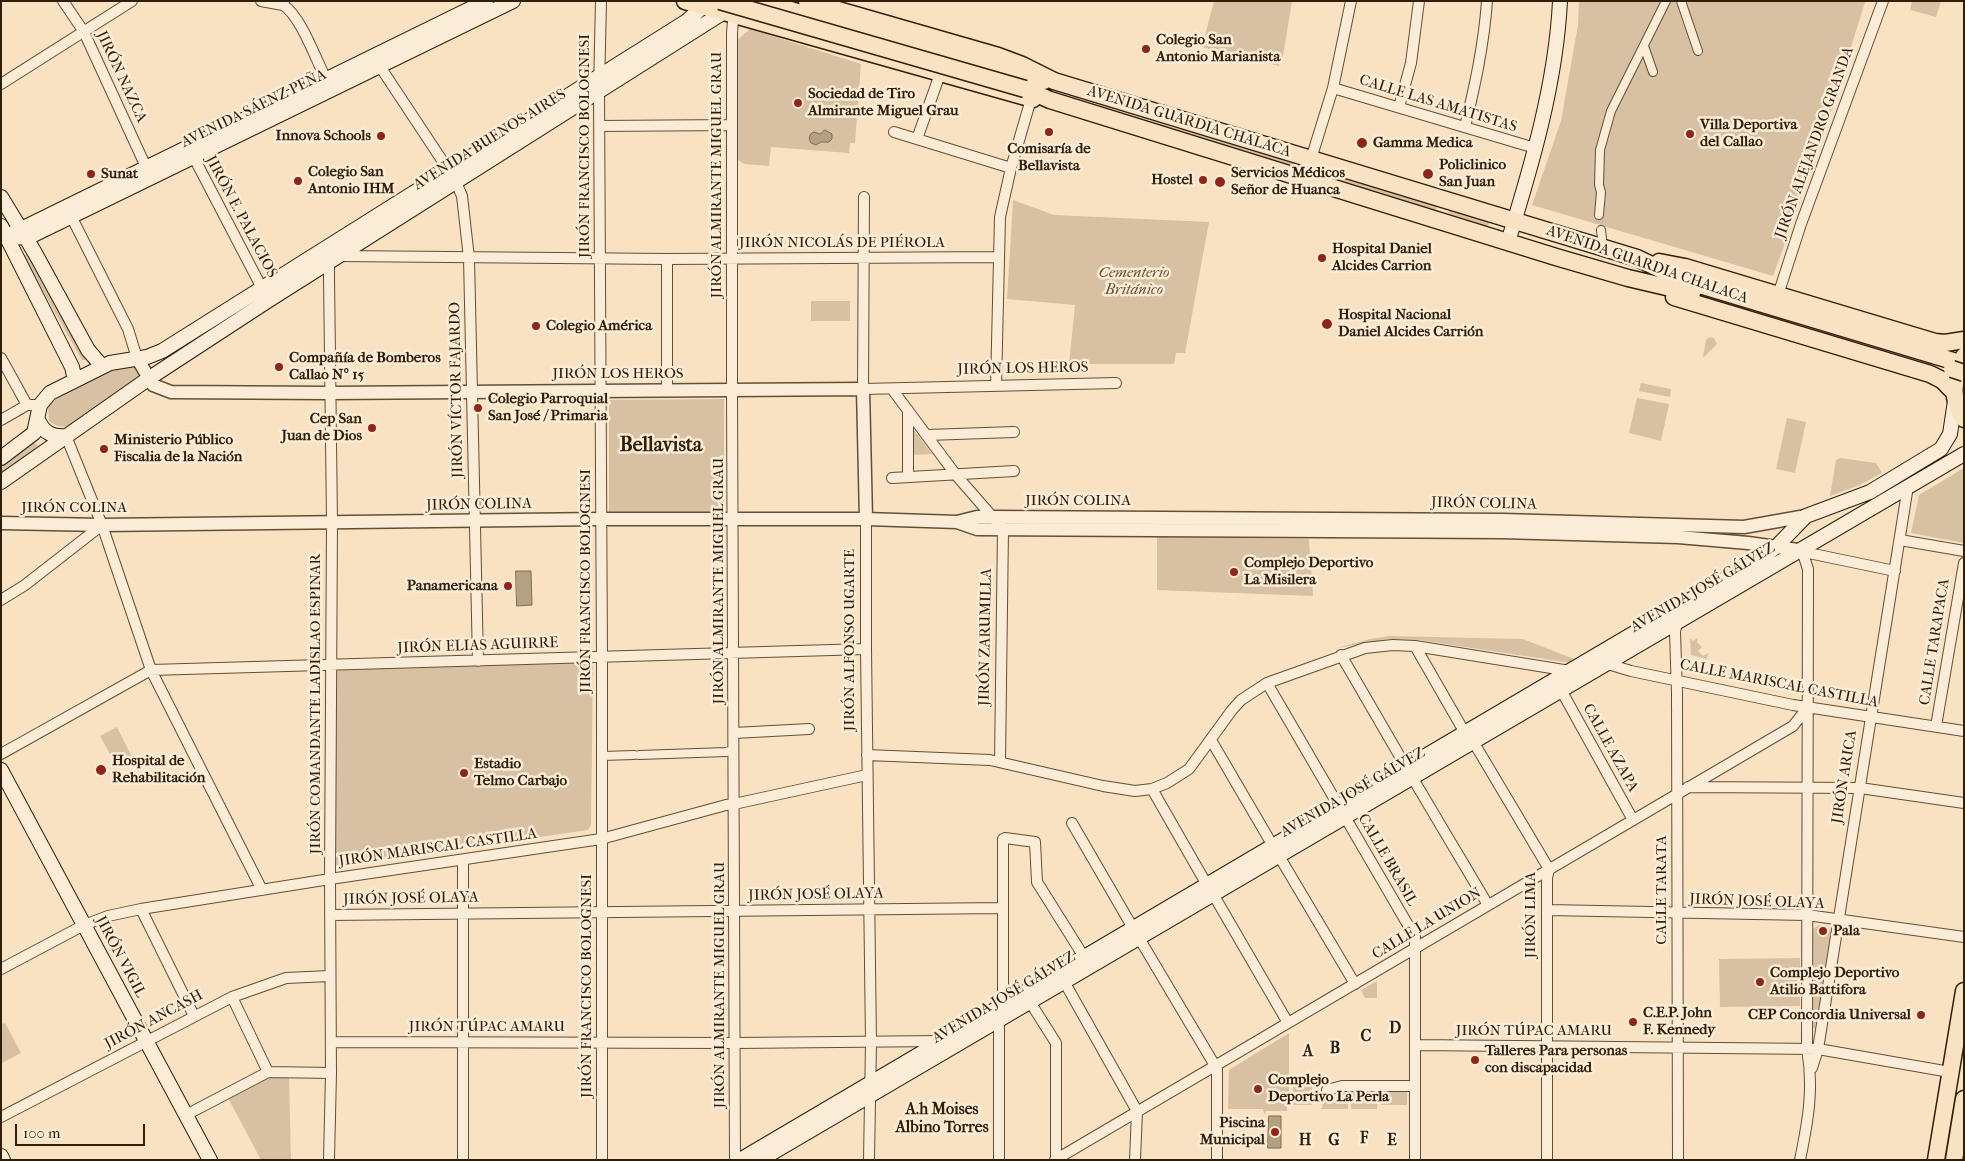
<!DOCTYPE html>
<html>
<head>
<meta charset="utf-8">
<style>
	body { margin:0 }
	#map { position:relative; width:1965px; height:1161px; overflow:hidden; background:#f9e2c2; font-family:"IM FELL French Canon",serif }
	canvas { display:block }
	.frame { position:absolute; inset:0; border:2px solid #2f1f08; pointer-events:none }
	.scale { position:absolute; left:15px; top:1124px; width:130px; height:22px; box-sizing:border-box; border:2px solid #2f1f08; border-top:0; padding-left:6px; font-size:15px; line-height:18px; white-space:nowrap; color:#2f1f08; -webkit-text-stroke:4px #fbecd7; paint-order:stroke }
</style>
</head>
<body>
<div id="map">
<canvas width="1965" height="1161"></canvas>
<div class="frame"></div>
<div class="scale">100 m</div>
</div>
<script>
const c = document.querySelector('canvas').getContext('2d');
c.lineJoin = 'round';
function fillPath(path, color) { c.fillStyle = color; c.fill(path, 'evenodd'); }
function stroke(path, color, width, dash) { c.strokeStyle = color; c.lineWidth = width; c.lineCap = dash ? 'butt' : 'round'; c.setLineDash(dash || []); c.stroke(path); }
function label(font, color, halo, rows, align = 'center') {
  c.font = font + ' "IM FELL French Canon",serif'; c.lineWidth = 5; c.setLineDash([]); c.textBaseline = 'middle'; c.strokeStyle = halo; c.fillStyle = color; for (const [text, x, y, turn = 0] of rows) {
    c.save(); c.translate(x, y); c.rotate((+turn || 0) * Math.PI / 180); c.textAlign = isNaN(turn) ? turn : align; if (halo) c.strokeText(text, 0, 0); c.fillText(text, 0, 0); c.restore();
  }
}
fillPath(new Path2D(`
	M1214,1H1292L1282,62L1280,61L1279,66L1202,47Z
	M1579,1H1867L1865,2L1820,147L1773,276L1532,205L1561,121L1578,25Z
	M1912,1H1941L1936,17L1910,10Z
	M750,29L861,64L855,143H850L849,153L771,147L769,166L744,164L738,160L736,41Z
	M1014,80L1437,206L1436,210L1129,120Z
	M1013,200L1054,215L1209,222L1185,353H1176L1174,364H1069L1075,305L1007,299Z
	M1450,209L1490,220L1488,227L1448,213Z
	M29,253L88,360H82L23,256Z
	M811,301H850V321H811Z
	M1709,337L1714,338L1717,344L1704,357H1703L1706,340Z
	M126,362L136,366L139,372L138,378L67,427L57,426L49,421L48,404Z
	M1641,383L1671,389L1670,397L1639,391Z
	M1637,398L1669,404L1661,441L1629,433Z
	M724,399V514H609V400Z
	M1787,418L1806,422L1795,473L1776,469Z
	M910,430H914L932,454L912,455Z
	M33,442L37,445L38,450L1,479V463Z
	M1840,458L1876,463L1882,473L1860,485L1830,496L1836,460Z
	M1964,468V543L1911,533L1919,495Z
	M1157,537L1309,539L1313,596L1157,590Z
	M1390,636L1523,639L1574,659L1575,662L1571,663L1419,640L1391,639L1337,648L1370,639Z
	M1690,638L1693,641L1697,638L1698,640L1697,642L1702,647L1698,651L1703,656L1708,653L1707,659L1691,655Z
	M590,659L593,662L591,825L588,830L338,866L334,863L337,668Z
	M117,727L132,757L116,765L100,736Z
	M1819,925L1827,926L1832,933L1817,1028L1814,1029L1811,1027V932L1813,929Z
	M1800,958V1006L1720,1007L1719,959Z
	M1377,981V998H1365L1361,990Z
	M5,1023L21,1053L2,1063L1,1025Z
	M1289,1033V1099H1287V1111H1266L1265,1114H1264L1263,1109H1228L1229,1070Z
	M269,1075L289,1076L291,1160H261L227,1096Z
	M1293,1084H1312V1093L1302,1092L1303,1098L1312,1096V1105H1293Z
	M1339,1092H1348V1109H1321L1323,1106L1321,1102H1334Z
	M1351,1092H1374L1378,1095L1377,1109H1351V1098H1353Z
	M1381,1092H1407V1105H1381Z`), '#d7c1a2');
const water = new Path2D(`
	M825,130L832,134V139L829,142H821L816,145L811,143C808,138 809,134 814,132L820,134Z
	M516,571H531L532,605L517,606Z
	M1269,1116H1281V1148H1268Z`);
fillPath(water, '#b4a083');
stroke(water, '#7f6c52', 1);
stroke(new Path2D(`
	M1599,215L1601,230`), '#d1bb9d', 8, [8, 4]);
const pedestrian = new Path2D(`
	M1681,1L1698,51
	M1644,46L1653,72
	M1599,215L1601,192L1599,185L1600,150L1611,111L1666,1
	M1601,230L1603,248
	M639,755L726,752L734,750
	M602,756L634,755`);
const minor = new Path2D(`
	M63,1L84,32L146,167
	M261,1L283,5
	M284,1L283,5C301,16 316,60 326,79
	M601,1L599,90L602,657V1160
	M734,10L732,33V390L735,1160
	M377,62L455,180L462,196L469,258L478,661
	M1,84L132,1
	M1333,88L1535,148
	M1399,107L1411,63L1419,1
	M600,126L732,125
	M1465,127C1475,85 1484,44 1487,1
	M894,132L1011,168
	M917,139L940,74
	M191,152L264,292
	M1311,159L1333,88L1351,1
	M864,197L863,389L1116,383
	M68,210L128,329L137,358
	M339,256L667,259L999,257
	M326,258L329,262V276L332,522L330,879L331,1073L329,1160
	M1778,295L1801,224L1883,1
	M1,358L27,405
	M996,386L1000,217L1011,168L1031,99
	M892,389L956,475L1003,529L1000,762
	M667,390V259
	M1,420L27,405H34
	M927,435L1014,432
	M66,436L102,525L151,670L262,890
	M908,477V410
	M892,478L1014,471
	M866,519V649L871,1042L869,1160
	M1900,540L1964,551
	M1798,550L1804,557L1808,569L1807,1049C1814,1088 1808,1121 1800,1160
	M1799,551L1895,571
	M1,600L25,585L102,525
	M1677,621L1675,632L1677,693L1678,1160
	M1415,646L1465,733L1477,748L1549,869L1547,878V1160
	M1341,655L1406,767
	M1601,662L1631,671L1793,705L1964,731
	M1267,683L1415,937V1160
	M1561,690L1633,820
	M1936,726L1964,563
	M734,733L809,729
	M1211,740L1273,846
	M1,754L151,670L866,649
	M867,755L990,760L1103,786L1135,791L1152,789L1167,783L1189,769L1232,710L1241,700L1267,683L1365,648L1393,645L1415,646L1570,671
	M1412,777L1488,905
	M1688,787L1860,788L1964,803
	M1152,789L1207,885
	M1072,823L1133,928
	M1279,856L1355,984
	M1213,894L1288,1023
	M141,909L194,1016
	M1547,910L1807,915L1964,937
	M330,915L1002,908
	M1139,938L1217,1069V1160
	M1,969L84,925L108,916L141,909L330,879L601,839L726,805L734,804L867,775
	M1061,976L1137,1111L1135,1160
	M232,997L268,1072
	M1030,1002L1056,1043V1160
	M1003,1005V839L1005,838L1035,842L1037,882L1084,957
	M331,1042L735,1043L940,1041
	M1415,1045L1818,1049L1950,1072
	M1812,1068L1818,1049L1908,486
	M1327,1090L1342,1086H1415
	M186,1115L268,1072L331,1073
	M1,1117L232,997L286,978L330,976
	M463,1160V860
	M999,1160V1019
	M1055,1160L1793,726L1808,707`);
const tertiary = new Path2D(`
	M137,358L153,385L171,392L329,393L863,389L866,519
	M957,522L977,517H991L1503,520L1744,527L1806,516
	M1,523L102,525L601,519H866L957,522L977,529L1502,532L1678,537L1748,543L1798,550`);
const secondary = new Path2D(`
	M1,197L35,253L88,350L102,366
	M1,226L72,367L75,380
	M7,236L27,238L513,1
	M7,236L486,1
	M1508,242C1532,164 1556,83 1560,1
	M38,420C44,433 52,437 66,436
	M1,458L34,433L40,405L50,393L110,363L147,357L162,351L687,21L709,1
	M1,482L148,379L269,300L724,12
	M1,770L210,1160
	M1,1156L3,1160
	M740,1160L1763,557L1777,546L1806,516L1870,492L1941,449L1950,434L1955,401
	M760,1160L1964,454`);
const primary = new Path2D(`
	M685,1L1033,99
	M760,1L1029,80L1044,81
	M807,1L998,56L1022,65L1054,81L1637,258L1683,280L1953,361
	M1025,89L1050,100L1556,257L1628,278L1692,293
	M1659,262L1685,267L1935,342L1945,343L1964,340
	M1674,297L1930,374L1942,380L1954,392
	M1964,356C1954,379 1949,397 1964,419
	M1936,1160L1964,991
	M1954,1160L1964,1099`);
stroke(pedestrian, '#625036', 10);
stroke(minor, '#625036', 12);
stroke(tertiary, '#625036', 15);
stroke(secondary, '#2f1f08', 16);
stroke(primary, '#2f1f08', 19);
stroke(pedestrian, '#fbecd7', 8);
stroke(minor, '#fbecd7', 10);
stroke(tertiary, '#fbecd7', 12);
stroke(secondary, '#fbecd7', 14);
stroke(primary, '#f9e2c2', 16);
const primaryBridge = new Path2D(`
	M720,1L1025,89
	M1952,369L1964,373`);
stroke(primaryBridge, '#2f1f08', 19, []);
stroke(primaryBridge, '#f9e2c2', 16);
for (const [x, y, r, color] of [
	[1146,49,5,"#8f2418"],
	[798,103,5,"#8f2418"],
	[1049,132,5,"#8f2418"],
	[1690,134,5,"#8f2418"],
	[381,136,5,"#8f2418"],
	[1362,143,6,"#8f2418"],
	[91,174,5,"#8f2418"],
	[1428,174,6,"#8f2418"],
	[1203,180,5,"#8f2418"],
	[298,181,5,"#8f2418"],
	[1220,182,6,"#8f2418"],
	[1322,258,5,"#8f2418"],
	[1327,324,6,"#8f2418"],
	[536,326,5,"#8f2418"],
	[279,367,5,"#8f2418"],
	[478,408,5,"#8f2418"],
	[372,428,5,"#8f2418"],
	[104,449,5,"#8f2418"],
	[1234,572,5,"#8f2418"],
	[508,586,5,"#8f2418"],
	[101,770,6,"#8f2418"],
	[464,773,5,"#8f2418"],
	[1823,931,5,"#8f2418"],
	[1760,982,5,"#8f2418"],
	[1921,1015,5,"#8f2418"],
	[1633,1022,5,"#8f2418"],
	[1475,1060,5,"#8f2418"],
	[1258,1089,5,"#8f2418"],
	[1275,1132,5,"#8f2418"]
]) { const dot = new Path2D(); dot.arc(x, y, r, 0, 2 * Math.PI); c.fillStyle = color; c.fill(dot); stroke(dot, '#fbecd7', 2); }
label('bold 15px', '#2f1f08', '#fbecd7', [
	["Colegio San",1156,40],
	["Antonio Marianista",1156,57],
	["Sociedad de Tiro",808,94],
	["Almirante Miguel Grau",808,111],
	["Villa Deportiva",1700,125],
	["del Callao",1700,142],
	["Innova Schools",371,136,"right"],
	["Gamma Medica",1373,143],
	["Comisaría de",1049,149,"center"],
	["Bellavista",1049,166,"center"],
	["Policlinico",1439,165],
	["San Juan",1439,182],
	["Colegio San",308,172],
	["Antonio IHM",308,189],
	["Servicios Médicos",1231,173],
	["Señor de Huanca",1231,190],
	["Sunat",101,174],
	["Hostel",1193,180,"right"],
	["Hospital Daniel",1332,249],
	["Alcides Carrion",1332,266],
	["Hospital Nacional",1338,315],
	["Daniel Alcides Carrión",1338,332],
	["Colegio América",546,326],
	["Compañía de Bomberos",289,358],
	["Callao Nº 15",289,375],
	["Colegio Parroquial",488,399],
	["San José / Primaria",488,416],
	["Cep San",362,419,"right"],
	["Juan de Dios",362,436,"right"],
	["Ministerio Público",114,440],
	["Fiscalia de la Nación",114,457],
	["Complejo Deportivo",1244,563],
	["La Misilera",1244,580],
	["Panamericana",498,586,"right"],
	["Hospital de",112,761],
	["Rehabilitación",112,778],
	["Estadio",474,764],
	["Telmo Carbajo",474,781],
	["Pala",1833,931],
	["Complejo Deportivo",1770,973],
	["Atilio Battifora",1770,990],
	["C.E.P. John",1643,1013],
	["F. Kennedy",1643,1030],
	["CEP Concordia Universal",1911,1015,"right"],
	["Talleres Para personas",1485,1051],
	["con discapacidad",1485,1068],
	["Complejo",1268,1080],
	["Deportivo La Perla",1268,1097],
	["Piscina",1265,1123,"right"],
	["Municipal",1265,1140,"right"]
], 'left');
label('15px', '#2f1f08', '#fbecd7', [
	["JIRÓN NAZCA",121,77,65],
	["CALLE LAS AMATISTAS",1438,104,17],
	["AVENIDA SÁENZ PEÑA",254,109,-26],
	["AVENIDA GUARDIA CHALACA",1189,122,17],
	["AVENIDA BUENOS AIRES",490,140,-32],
	["JIRÓN ALEJANDRO GRANDA",1815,143,-70],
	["JIRÓN FRANCISCO BOLOGNESI",585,146,-90],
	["JIRÓN ALMIRANTE MIGUEL GRAU",717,175,-90],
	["JIRÓN E. PALACIOS",241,217,62],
	["JIRÓN NICOLÁS DE PIÉROLA",842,243],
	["AVENIDA GUARDIA CHALACA",1647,265,19],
	["JIRÓN LOS HEROS",1023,369,-1],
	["JIRÓN LOS HEROS",618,374],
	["JIRÓN VÍCTOR FAJARDO",457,390,-91],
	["JIRÓN COLINA",1078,501],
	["JIRÓN COLINA",1484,504,1],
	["JIRÓN COLINA",479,505,-1],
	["JIRÓN COLINA",74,508],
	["JIRÓN FRANCISCO BOLOGNESI",586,581,-90],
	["JIRÓN ALMIRANTE MIGUEL GRAU",719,581,-90],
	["AVENIDA JOSÉ GÁLVEZ",1703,588,-30],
	["JIRÓN ZARUMILLA",986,637,-89],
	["JIRÓN ALFONSO UGARTE",850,640,-90],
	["CALLE TARAPACA",1935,642,-81],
	["JIRÓN ELIAS AGUIRRE",478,646,-2],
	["CALLE MARISCAL CASTILLA",1779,684,11],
	["JIRÓN COMANDANTE LADISLAO ESPINAR",316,704,-90],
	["CALLE AZAPA",1610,748,61],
	["JIRÓN ARICA",1845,777,-81],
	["AVENIDA JOSÉ GÁLVEZ",1353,793,-30],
	["JIRÓN MARISCAL CASTILLA",438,848,-8],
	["CALLE BRASIL",1387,860,60],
	["CALLE TARATA",1662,890,-90],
	["JIRÓN JOSÉ OLAYA",816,895,-1],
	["JIRÓN JOSÉ OLAYA",411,899,-1],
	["JIRÓN JOSÉ OLAYA",1757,902,2],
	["JIRÓN LIMA",1531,915,-90],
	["CALLE LA UNION",1427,924,-31],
	["JIRÓN VIGIL",120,957,62],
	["JIRÓN ALMIRANTE MIGUEL GRAU",720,985,-90],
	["JIRÓN FRANCISCO BOLOGNESI",587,986,-90],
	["AVENIDA JOSÉ GÁLVEZ",1004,998,-31],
	["JIRÓN ANCASH",154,1020,-28],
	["JIRÓN TÚPAC AMARU",487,1027],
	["JIRÓN TÚPAC AMARU",1534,1031]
]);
label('italic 15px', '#615036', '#fbecd7', [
	["Cementerio",1134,273],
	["Británico",1134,290]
]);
label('bold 16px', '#2f1f08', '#fbecd7', [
	["D",1395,1029],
	["C",1366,1037],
	["B",1335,1049],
	["A",1308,1052],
	["A.h Moises",942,1110],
	["Albino Torres",942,1128],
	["F",1364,1139],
	["H",1305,1141],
	["G",1334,1141],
	["E",1392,1141]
]);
label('bold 20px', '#2f1f08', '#fbecd7', [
	["Bellavista",661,446]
]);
</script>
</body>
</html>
